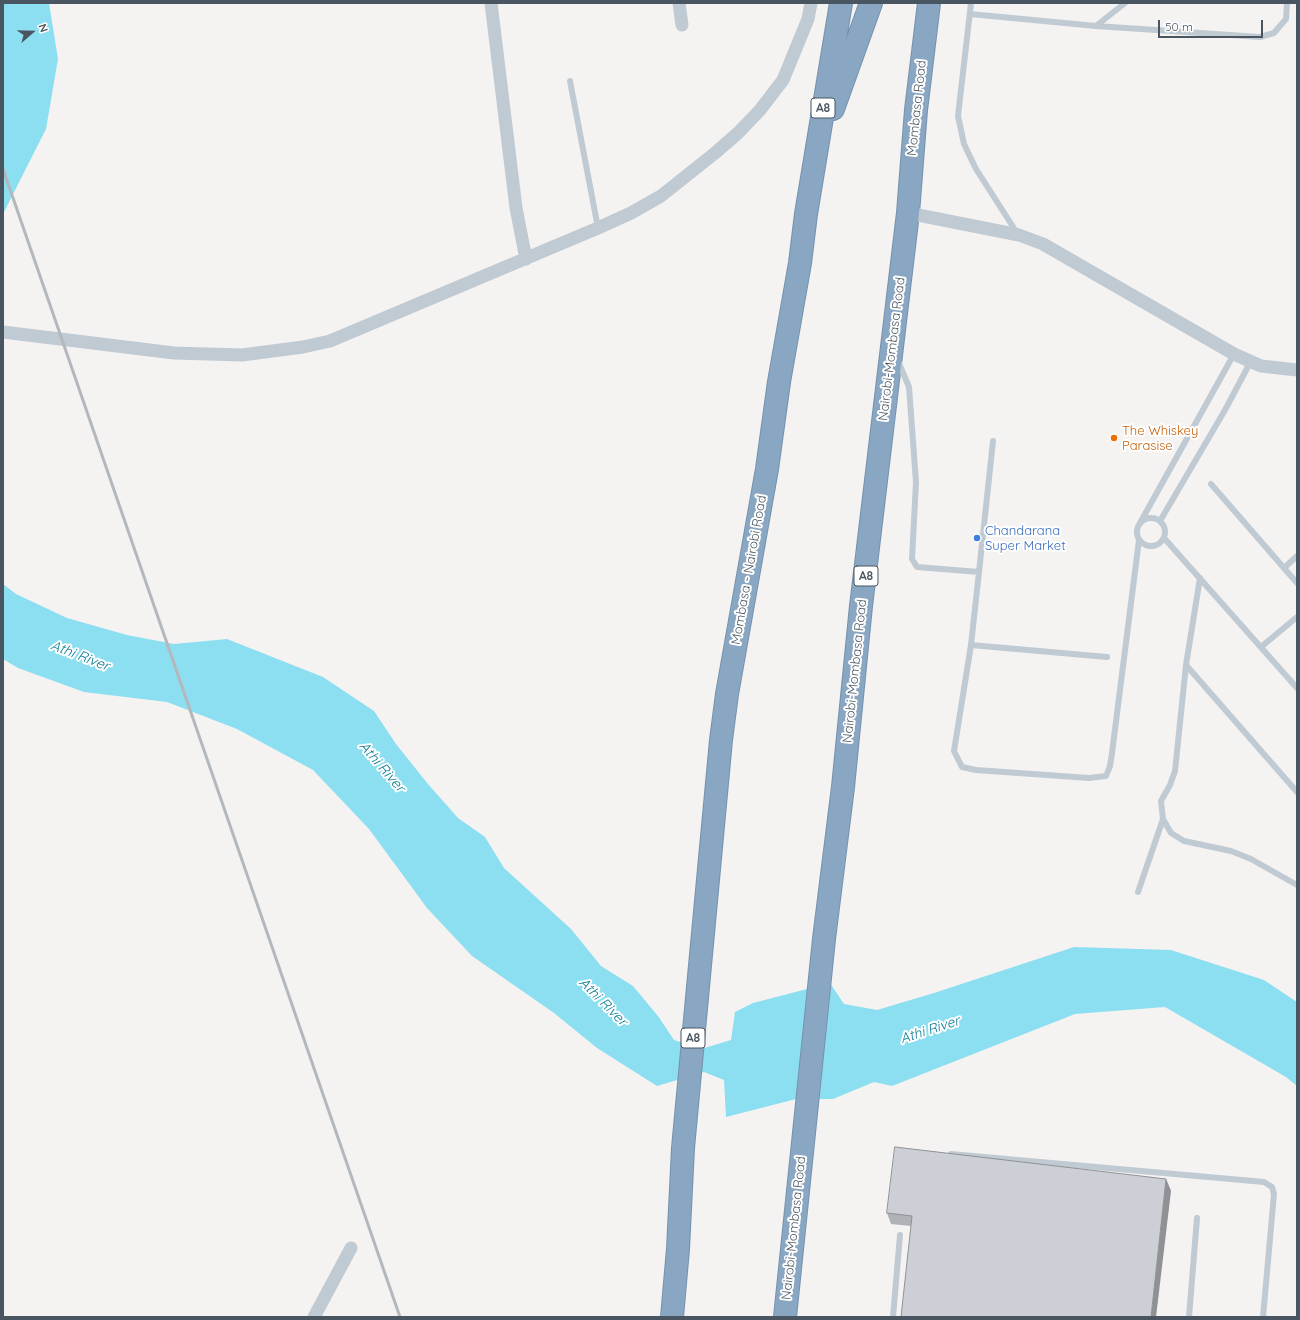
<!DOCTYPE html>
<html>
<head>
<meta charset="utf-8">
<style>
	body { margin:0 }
	#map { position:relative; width:1300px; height:1320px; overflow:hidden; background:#f5f2f2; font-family:Quicksand,sans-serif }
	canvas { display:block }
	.frame { position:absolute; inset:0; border:4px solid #495661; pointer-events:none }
	.north { position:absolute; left:12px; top:12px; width:40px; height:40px; -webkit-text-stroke:3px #fff; paint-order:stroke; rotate:70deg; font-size:11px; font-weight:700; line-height:16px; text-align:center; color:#495661 }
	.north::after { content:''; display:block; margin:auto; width:14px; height:18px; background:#495661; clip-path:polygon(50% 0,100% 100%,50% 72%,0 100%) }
	.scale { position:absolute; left:1158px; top:20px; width:105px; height:18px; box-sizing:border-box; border:2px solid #495661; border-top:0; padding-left:5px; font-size:12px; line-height:14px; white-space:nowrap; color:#495661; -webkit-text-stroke:3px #fff; paint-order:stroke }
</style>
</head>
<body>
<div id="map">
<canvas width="1300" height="1320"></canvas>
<div class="frame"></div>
<div class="north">N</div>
<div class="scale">50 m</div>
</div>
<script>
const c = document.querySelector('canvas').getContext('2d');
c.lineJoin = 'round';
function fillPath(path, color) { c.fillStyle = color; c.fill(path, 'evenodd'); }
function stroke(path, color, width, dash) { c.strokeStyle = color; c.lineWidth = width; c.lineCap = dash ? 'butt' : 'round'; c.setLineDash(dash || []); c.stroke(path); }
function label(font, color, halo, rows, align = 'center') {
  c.font = font + ' Quicksand,sans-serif'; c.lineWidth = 4; c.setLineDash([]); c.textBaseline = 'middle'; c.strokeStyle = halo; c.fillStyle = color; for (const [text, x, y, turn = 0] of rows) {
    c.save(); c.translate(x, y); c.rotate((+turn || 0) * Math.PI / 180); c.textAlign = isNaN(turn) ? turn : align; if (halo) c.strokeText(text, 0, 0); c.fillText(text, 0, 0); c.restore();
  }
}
fillPath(new Path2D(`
	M3,3H49L58,59L46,129L3,214Z
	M3,584L16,594L67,618L127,635L174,644L227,639L323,677L374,711L396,744L428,784L458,818L485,837L504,868L571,929L601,966L633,986L658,1016L674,1040L701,1049L731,1040L735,1012L753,1003L830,983L844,1004L877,1010L934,993L1074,947L1171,950L1264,980L1297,1002V1086L1286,1077L1165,1007L1075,1014L892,1086L874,1082L833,1099H796L726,1117L724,1080L704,1072L657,1086L597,1048L554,1013L472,956L427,908L369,829L313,770L237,729L167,702L84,692L18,668L3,659Z`), '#8cdff1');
const highway = new Path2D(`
	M833,109L871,3
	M672,1317L678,1249L683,1148L721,740L727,694L767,469L779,382L800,263L806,214L841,3
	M785,1317L824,939L843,787L861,606L908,213L916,110L929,3`);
stroke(highway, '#7492ae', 24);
stroke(new Path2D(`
	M971,3L958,116L964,144L976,169L1017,233
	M970,14L1096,26L1260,37L1274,33L1286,19L1287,3
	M1096,26L1125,3
	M570,81L598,228
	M898,361L909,387L916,482L912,559L917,567L979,572L993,441
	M1211,484L1297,583
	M1137 532a14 14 0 1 1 28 0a14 14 0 1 1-28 0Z
	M1160,521L1225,410L1251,361
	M1140,523L1234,354
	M1164,538L1297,688
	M1284,568L1297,556
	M979,572L971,645L954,751L962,767L976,770L1089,778L1106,776L1110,766L1112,753L1139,540
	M1200,578L1186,665L1175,771L1170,785L1161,801L1163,819L1171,833L1184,841L1231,851L1251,859L1297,885
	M971,645L1107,657
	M1261,647L1297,617
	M1186,665L1297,792
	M1138,892L1163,819
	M951,1154L1264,1182L1272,1187L1274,1194L1263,1317
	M893,1317L900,1235
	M1189,1317L1197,1218`), '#c0cad2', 6);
stroke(new Path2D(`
	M491,3L516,208L526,259
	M679,3L682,25
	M908,213L1019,235L1043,244L1234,354L1261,366L1297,370
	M3,332L174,353L242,355L303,347L330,341L598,228L631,213L661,196L715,153L738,133L760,110L783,80L808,19L811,3
	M314,1317L351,1248`), '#c0cad2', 13);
stroke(highway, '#89a7c2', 22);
stroke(new Path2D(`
	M3,169L400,1317`), '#b4b8bd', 3);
fillPath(new Path2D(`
	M1166,1179L1171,1191L911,1226L891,1224L887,1213Z`), '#afb2b7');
fillPath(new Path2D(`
	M1166,1179L1171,1191L1156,1317H1151Z`), '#8f9195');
const building = new Path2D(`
	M895,1147L1166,1179L1151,1317H901L912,1216L887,1213Z`);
fillPath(building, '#cccfd5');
stroke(building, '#8f9195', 1);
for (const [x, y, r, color] of [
	[1114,438,4,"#e8710a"],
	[977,538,4,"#3f7fe0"]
]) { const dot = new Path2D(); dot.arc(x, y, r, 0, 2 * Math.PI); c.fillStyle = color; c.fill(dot); stroke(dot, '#fff', 1.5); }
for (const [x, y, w] of [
	[823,108,24],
	[866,576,24],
	[693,1038,24]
]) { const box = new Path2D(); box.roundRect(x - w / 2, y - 10, w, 20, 3); c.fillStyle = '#fff'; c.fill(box); stroke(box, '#495661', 1); }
label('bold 12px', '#495661', null, [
	["A8",823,108],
	["A8",866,576],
	["A8",693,1038]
]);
label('13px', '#495661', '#fff', [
	["Mombasa Road",917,108,-84],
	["Nairobi-Mombasa Road",892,349,-83],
	["Mombasa - Nairobi Road",749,570,-80],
	["Nairobi-Mombasa Road",855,671,-84],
	["Nairobi-Mombasa Road",794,1228,-84]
]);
label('13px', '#c56008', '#fff', [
	["The Whiskey",1122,431],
	["Parasise",1122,446]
], 'left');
label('13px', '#366cbe', '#fff', [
	["Chandarana",985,531],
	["Super Market",985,546]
], 'left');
label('italic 14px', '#087d96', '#fff', [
	["Athi River",80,656,21],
	["Athi River",382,767,49],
	["Athi River",603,1002,45],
	["Athi River",930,1030,-18]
]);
</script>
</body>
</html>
